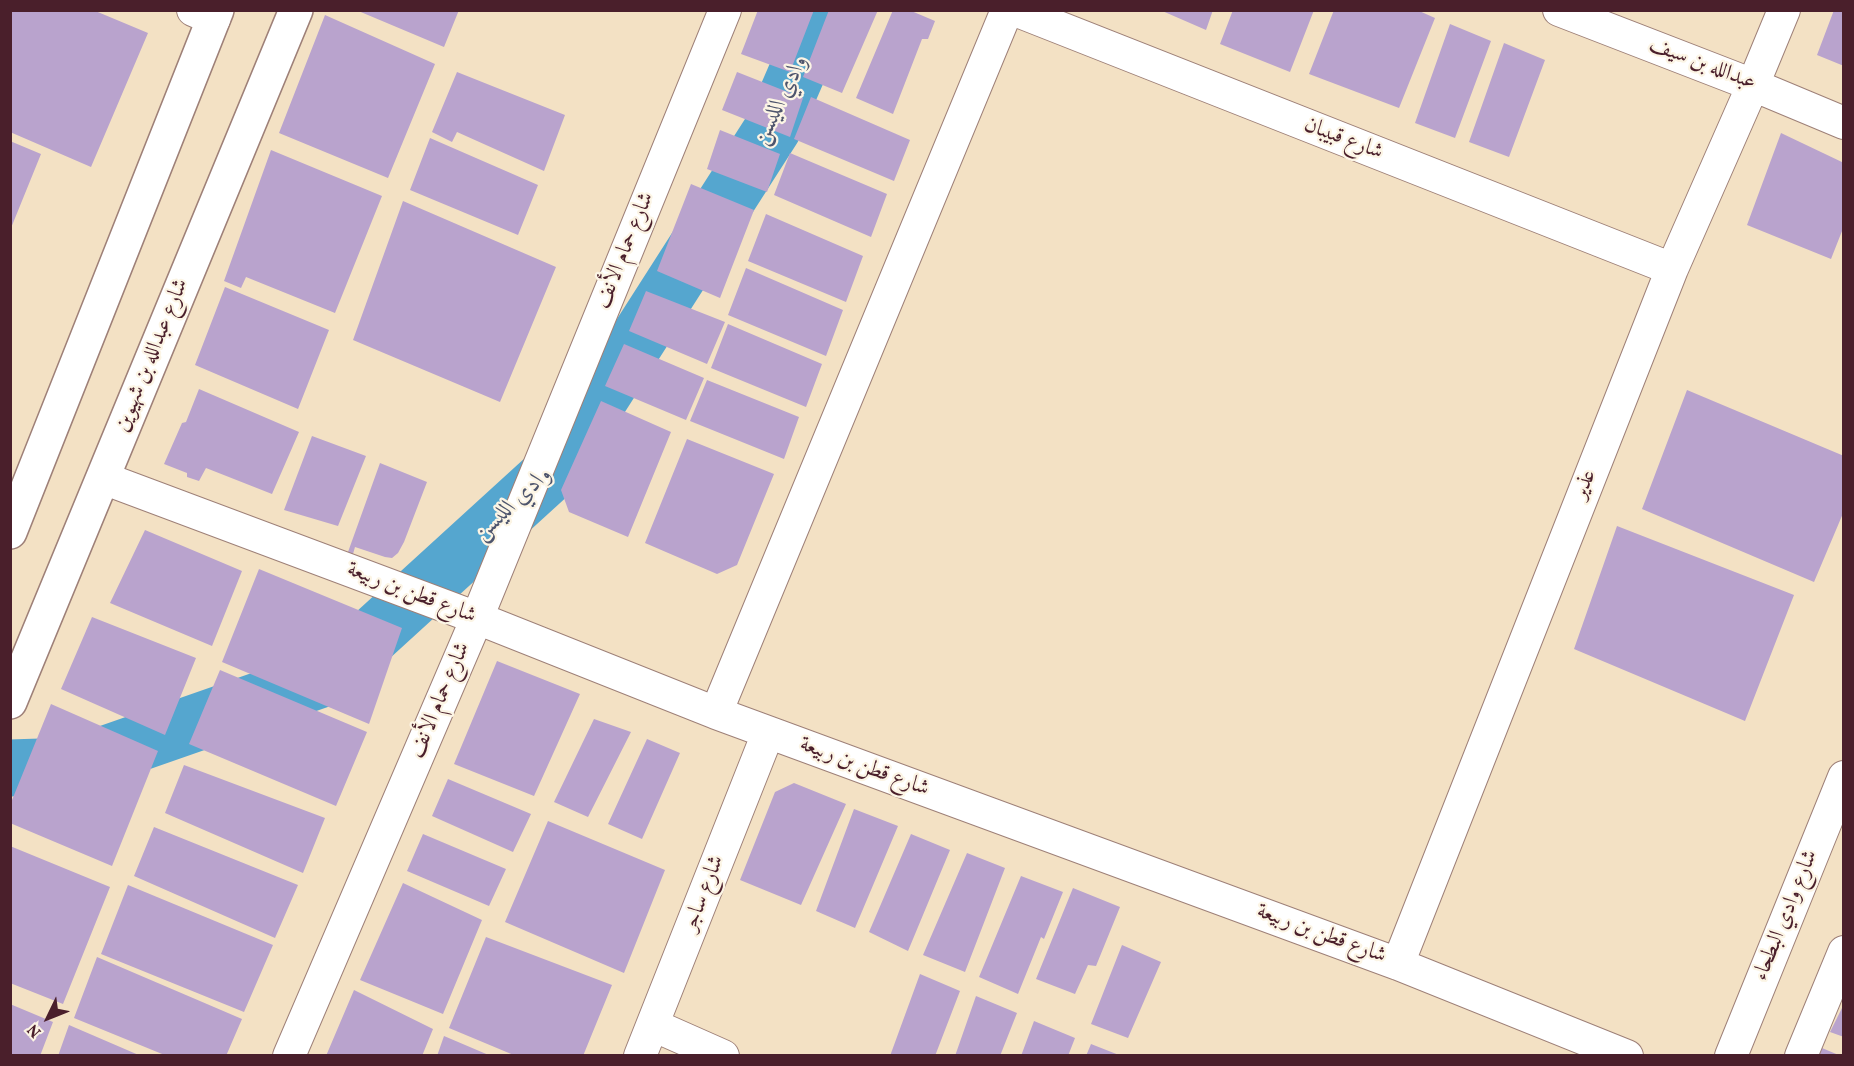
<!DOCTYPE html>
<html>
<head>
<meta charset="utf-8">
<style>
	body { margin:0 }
	#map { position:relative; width:1854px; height:1066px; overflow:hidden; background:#f3e1c4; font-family:Vollkorn,serif }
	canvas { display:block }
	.frame { position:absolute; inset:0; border:12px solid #4a1f2b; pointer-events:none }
	.north { position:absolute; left:18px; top:988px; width:60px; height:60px; -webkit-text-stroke:4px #fcf5e5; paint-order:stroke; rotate:227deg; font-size:16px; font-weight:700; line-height:24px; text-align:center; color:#4a1f2b }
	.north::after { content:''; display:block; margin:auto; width:21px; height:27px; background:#4a1f2b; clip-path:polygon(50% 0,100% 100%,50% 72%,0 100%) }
</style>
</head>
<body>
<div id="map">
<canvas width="1854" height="1066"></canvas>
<div class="frame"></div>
<div class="north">N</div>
</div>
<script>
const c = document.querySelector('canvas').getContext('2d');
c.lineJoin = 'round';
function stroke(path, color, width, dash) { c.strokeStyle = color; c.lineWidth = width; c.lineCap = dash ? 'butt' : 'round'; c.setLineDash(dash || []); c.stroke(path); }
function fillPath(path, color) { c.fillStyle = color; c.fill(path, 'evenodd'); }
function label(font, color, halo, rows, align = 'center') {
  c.font = font + ' Vollkorn,Amiri,serif'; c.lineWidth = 4.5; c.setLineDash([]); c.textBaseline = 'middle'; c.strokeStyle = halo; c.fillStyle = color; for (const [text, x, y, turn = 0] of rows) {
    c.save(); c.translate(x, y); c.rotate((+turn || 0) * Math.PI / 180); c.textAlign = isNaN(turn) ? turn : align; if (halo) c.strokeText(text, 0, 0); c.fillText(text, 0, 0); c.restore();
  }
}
stroke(new Path2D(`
	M10,768L72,766L327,677L554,470L773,128L824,10`), '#55a6cf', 57);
fillPath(new Path2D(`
	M10,10H93L148,33L91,167L10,132Z
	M356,10H459L444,47Z
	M758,10H814L790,72L741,54Z
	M829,10H878L842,93L803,77Z
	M893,10H909L935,21L928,39H922L893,114L856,98Z
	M1160,10H1213L1206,30Z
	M1233,10H1314L1290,72L1220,44Z
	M1334,10H1417L1435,18L1399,108L1309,74Z
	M1834,10H1844V66L1817,55Z
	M325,15L435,64L388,178L279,133Z
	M1450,24L1491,41L1455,138L1415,123Z
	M1504,43L1545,60L1509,157L1469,142Z
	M457,72L565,115L544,171L457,132L452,142L432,132Z
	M737,72L803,98L790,137L722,110Z
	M811,97L910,140L894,181L794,139Z
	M720,130L780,154L767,192L707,169Z
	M1781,133L1844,163V226L1831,259L1747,225Z
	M430,138L538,185L518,235L410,190Z
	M10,141L41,154L11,228H10Z
	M271,150L382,196L335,313L246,277L241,288L224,281Z
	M790,153L887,194L871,237L774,195Z
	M691,184L754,210L720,298L657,271Z
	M403,201L556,267L500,402L353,340Z
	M766,214L863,256L846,302L748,261Z
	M746,268L843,310L826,356L728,315Z
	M225,287L329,330L298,409L195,365Z
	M646,291L725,322L707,364L629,331Z
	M728,324L822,364L806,407L711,368Z
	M624,344L704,378L686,420L605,386Z
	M707,380L799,417L784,459L690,421Z
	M199,389L299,432L272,494L206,468L199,481L187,477V473L164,464L182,423L186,422Z
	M1687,390L1844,456V511L1814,582L1642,509Z
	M601,401L671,432L628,537L569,512L561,490Z
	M312,436L366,456L338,526L284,510Z
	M687,439L774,474L737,565L717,574L645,543Z
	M380,463L427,482L404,542L398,553L392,558L385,557L355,547L353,554L348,552Z
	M1617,526L1794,595L1745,721L1574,649Z
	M145,530L242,571L212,646L110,603Z
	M259,569L402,628L369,724L222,662Z
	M92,617L196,658L165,735L61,689Z
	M497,661L580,694L534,796L454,764Z
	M220,670L367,732L336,806L189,744Z
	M51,704L158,751L112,866L10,823V805Z
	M594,719L631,732L588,817L554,802Z
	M647,739L680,753L642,839L608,824Z
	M184,765L325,818L303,873L165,813Z
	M448,779L531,814L513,852L432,816Z
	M794,783L846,804L801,905L740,880L775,792Z
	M854,809L898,826L855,928L816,911Z
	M548,821L665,870L624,973L505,922Z
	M154,827L298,885L275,938L134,876Z
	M423,834L506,869L489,906L407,871Z
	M911,834L950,850L908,951L869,932Z
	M10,846L110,887L63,1004L10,983Z
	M967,853L1005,868L965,972L923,955Z
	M1021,876L1063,892L1044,939L1041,937L1018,994L979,977Z
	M403,883L482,920L443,1014L360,980Z
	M128,885L273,945L244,1012L101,954Z
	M1073,888L1120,907L1096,966L1088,965L1075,994L1036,979Z
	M486,937L612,985L583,1056H516L449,1028Z
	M1122,945L1161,962L1128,1038L1091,1024Z
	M97,957L242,1019L226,1056H167L74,1018Z
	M920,974L960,991L935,1056H890Z
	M354,990L433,1029L422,1056H326Z
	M976,996L1017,1013L1000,1056H955Z
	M10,1004L53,1022L40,1056H10Z
	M1844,1004V1037L1830,1032Z
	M1034,1021L1075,1038L1068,1056H1021Z
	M69,1025L141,1056H58Z
	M444,1036L491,1056H437Z
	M1091,1044L1119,1055V1056H1086Z
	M1822,1048L1841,1056H1819Z`), '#b9a3cd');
const street = new Path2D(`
	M193,10L214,19
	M1015,10L1672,269
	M1559,10L1753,85L1844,123
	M103,478L477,618L716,713L1398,964L1627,1056
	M716,713L1007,10
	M1398,964L1672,269L1753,85L1784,10
	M653,1025L723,1056
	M289,1056L477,618L725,10
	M640,1056L768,733
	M1731,1056L1844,777
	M1801,1056L1844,952`);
const secondary = new Path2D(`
	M10,532L217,10
	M10,702L296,10`);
stroke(street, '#9e8078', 34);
stroke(secondary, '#9e8078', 36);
stroke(street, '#fff', 32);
stroke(secondary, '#fff', 33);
label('22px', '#4a1f2b', '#fcf5e5', [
	["عبدالله بن سيف",1702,65,21],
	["شارع قبيبان",1343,140,21],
	["شارع حمام الأنف",626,251,-68],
	["شارع عبدالله بن شهيوين",153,356,-68],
	["عذير",1586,485,-68],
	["شارع قطن بن ربيعة",411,594,21],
	["شارع حمام الأنف",441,701,-67],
	["شارع قطن بن ربيعة",864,768,20],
	["شارع ساجر",705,894,-69],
	["شارع وادي البطحاء",1787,916,-68],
	["شارع قطن بن ربيعة",1321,935,20]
]);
label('italic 24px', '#4e556d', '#fcf5e5', [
	["وادي الليسن",782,101,-64],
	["وادي الليسن",514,505,-43]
]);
</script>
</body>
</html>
